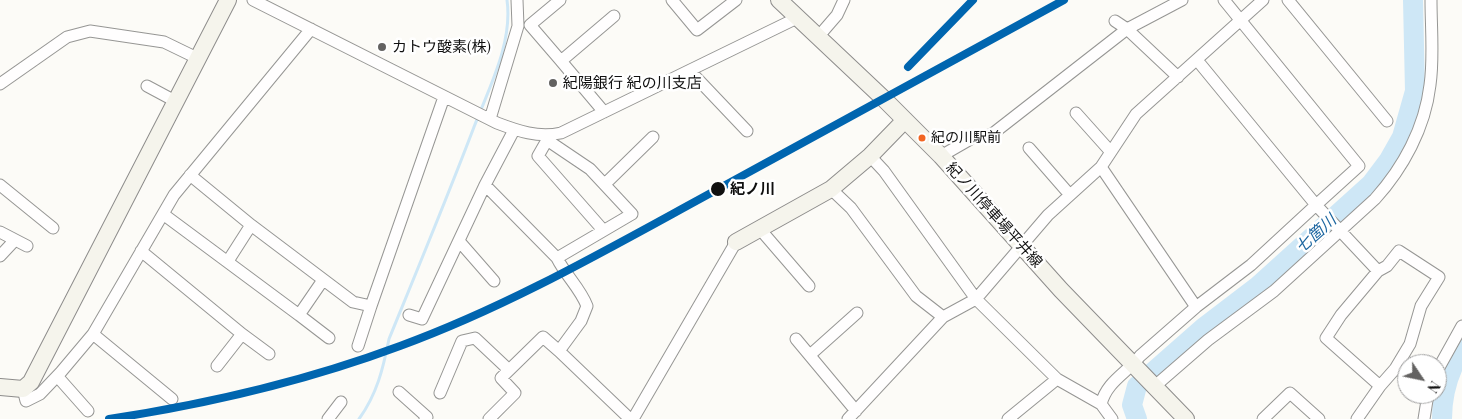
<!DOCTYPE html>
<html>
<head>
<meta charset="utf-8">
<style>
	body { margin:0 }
	#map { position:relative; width:1462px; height:419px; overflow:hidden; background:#fcfbf7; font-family:"Playfair Display",serif }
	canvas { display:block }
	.north { position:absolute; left:1397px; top:354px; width:50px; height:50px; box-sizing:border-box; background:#fff; border:1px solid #9f9f9f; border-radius:50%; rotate:124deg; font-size:14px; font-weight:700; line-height:20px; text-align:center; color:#101010 }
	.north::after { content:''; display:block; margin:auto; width:18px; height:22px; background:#636261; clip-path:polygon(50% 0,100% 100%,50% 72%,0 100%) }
</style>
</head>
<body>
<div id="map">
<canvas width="1462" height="419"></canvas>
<div class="north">N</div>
</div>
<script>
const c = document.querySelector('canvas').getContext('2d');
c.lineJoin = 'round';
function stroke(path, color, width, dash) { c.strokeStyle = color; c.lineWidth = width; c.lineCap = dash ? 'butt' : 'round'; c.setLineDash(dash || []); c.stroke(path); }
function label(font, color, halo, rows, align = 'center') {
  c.font = font + ' "Playfair Display","Noto Sans JP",serif'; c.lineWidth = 5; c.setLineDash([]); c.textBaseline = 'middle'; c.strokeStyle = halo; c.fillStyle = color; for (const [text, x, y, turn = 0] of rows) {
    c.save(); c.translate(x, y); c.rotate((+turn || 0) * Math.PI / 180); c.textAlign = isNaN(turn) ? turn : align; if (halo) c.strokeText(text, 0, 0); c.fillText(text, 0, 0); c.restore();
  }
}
stroke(new Path2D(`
	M359,419C377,394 383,369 389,339C418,268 447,198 474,127C489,88 513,43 507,0`), '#cee7f6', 3);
stroke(new Path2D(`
	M1137,419L1132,405L1137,386L1203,328L1258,286L1371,184L1389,160L1402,137L1415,91L1413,0
	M1442,419C1442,393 1448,372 1462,350`), '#cee7f6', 20);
const street = new Path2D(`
	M253,0L497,123C518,131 538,138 561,133L797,18
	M560,0L530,25L561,61
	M672,0L697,30L736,0
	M1224,0L1359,166L1316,205L1378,271L1387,266L1399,251L1439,277L1421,306L1410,344L1395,369L1380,386
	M1288,0L1387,121
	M1115,21L1127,29L1178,77
	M818,37L837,15L844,0
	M690,71L747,131
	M0,84L67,37L90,31L164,42L197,58
	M147,86L175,101
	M604,112L561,61L614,16
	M1076,113L1110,151
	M490,119L518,26L517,0
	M550,135L538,156L603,230
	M547,140L590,169L632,214L557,258
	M1029,148L1070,195
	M870,156L884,171L976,299L1057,379L1101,404
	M941,156L974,137L991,135L1127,29L1182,0
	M1101,167L1196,307L1140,356C1127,373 1107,381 1101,404L1112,419
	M190,175L251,225L228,261
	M605,184L653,137
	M0,185L53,228
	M485,185L514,130
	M831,189L851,208L916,296L943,317
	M163,214L299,315
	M251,225L353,302L371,306L358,346
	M759,228L809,286
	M0,232L27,246
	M459,241L494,281
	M141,251L242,334
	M0,256L15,240
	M323,280L299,315L329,338
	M371,306L444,97
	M1196,307L1251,265L1316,205L1197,60
	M409,315L422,319L485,185L557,258C566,276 580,288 587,306L581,321L559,351L630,419
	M93,334L172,399
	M796,339L856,411
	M810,355L857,313
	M217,366L242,334L269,354
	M1437,371L1462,326
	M57,376L88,411
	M1155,386L1208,340L1274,291L1375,199C1403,168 1425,128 1430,85C1434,58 1431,28 1431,0
	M23,389L26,401L40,394L61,372L93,334L174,195L311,29
	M399,392L427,417L425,419
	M440,393L462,341L475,338L509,370
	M328,419L341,402
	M489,419L515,393L501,378L543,337L559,351
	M633,419L736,242
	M848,419L943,317L976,299L1048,215L1101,167L1136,114L1263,0
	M1008,419L1057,379
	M1263,419L1290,393L1319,419
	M1357,419L1380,386L1326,338L1341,315L1378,271
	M1424,419L1428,394`);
const secondary = new Path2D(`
	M779,0L884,99L941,156L1061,290L1186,419
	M736,242L831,189L870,156L905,120
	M0,387L23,389L31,382L228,0`);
stroke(street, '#969694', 13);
stroke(secondary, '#8d8c8b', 18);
stroke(street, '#fffefe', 11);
stroke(secondary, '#f5f4ec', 16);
stroke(new Path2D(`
	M908,67L973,0
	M109,419C208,404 306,381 400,346C504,308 601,253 698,200C820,133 942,66 1064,0`), '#0065af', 8);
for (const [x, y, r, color] of [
	[382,47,5,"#636261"],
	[553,83,5,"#636261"],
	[922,138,4.5,"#f26522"],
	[718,189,8,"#101010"]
]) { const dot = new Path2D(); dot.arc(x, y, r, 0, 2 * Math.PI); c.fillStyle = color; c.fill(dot); stroke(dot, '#fff', 2); }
label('14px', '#101010', '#fff', [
	["紀の川駅前",931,138]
], 'left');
label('15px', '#101010', '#fff', [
	["カトウ酸素(株)",392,47],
	["紀陽銀行 紀の川支店",563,83]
], 'left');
label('bold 15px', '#101010', '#fff', [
	["紀ノ川",730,189]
], 'left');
label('15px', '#101010', '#fff', [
	["紀ノ川停車場平井線",994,215,48]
]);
label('italic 16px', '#1c66a0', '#fff', [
	["七箇川",1316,234,-42]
]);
</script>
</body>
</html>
